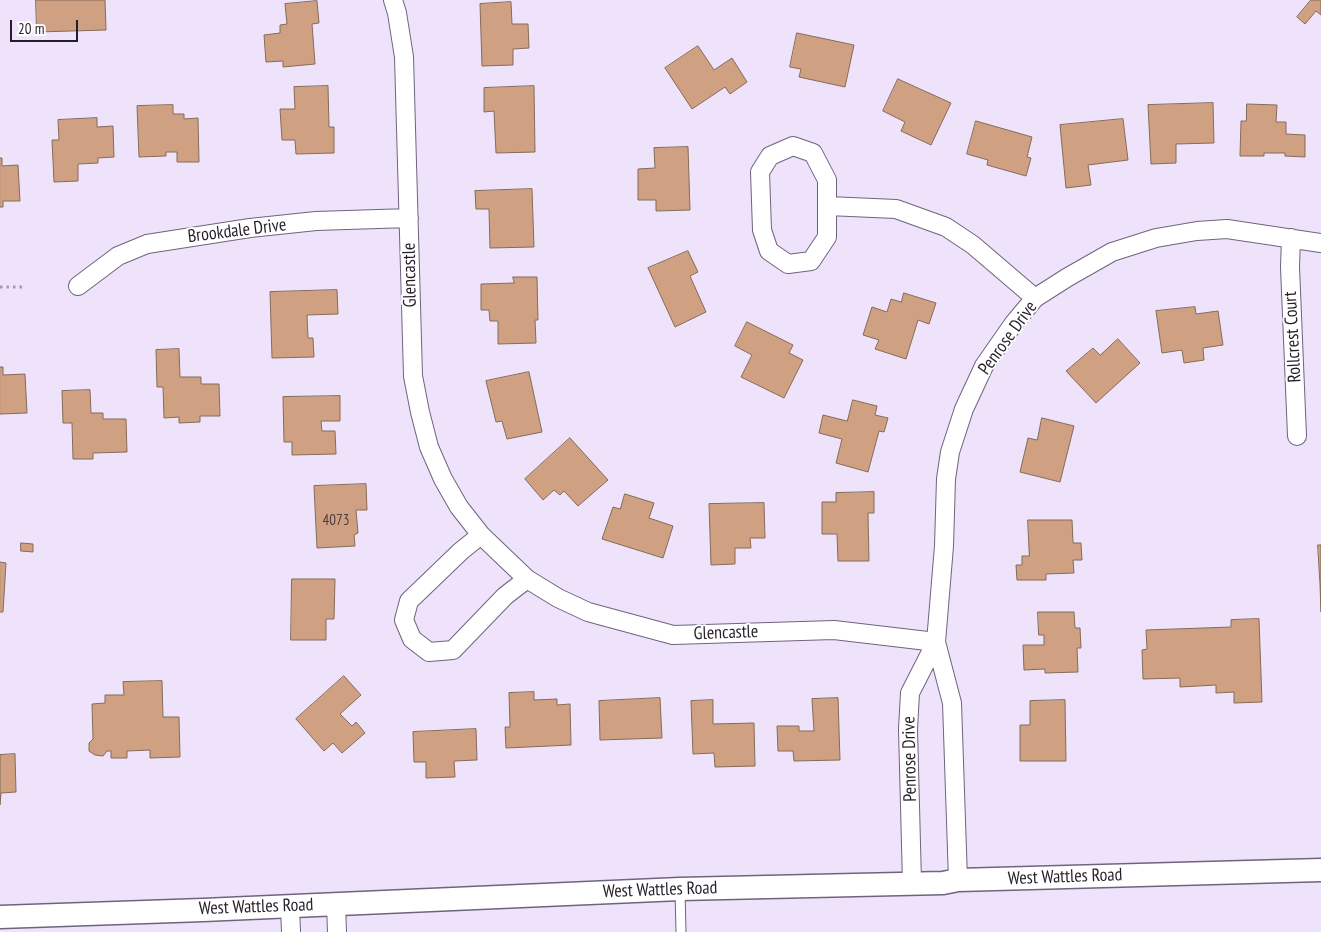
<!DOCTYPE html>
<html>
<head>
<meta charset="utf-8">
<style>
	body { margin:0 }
	#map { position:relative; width:1321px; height:932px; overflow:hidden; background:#efe3fb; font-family:"PT Sans Narrow",sans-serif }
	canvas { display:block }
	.scale { position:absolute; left:10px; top:20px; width:68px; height:22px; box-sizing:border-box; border:2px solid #241e29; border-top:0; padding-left:6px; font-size:15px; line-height:18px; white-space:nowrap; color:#241e29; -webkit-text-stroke:4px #fff; paint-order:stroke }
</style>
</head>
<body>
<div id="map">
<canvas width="1321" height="932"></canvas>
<div class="scale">20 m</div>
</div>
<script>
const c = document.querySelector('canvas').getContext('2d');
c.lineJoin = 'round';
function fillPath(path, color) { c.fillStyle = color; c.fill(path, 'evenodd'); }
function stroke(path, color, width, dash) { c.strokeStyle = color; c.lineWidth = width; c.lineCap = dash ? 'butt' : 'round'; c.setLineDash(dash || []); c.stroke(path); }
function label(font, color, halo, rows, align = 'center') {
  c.font = font + ' "PT Sans Narrow",sans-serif'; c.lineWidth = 4; c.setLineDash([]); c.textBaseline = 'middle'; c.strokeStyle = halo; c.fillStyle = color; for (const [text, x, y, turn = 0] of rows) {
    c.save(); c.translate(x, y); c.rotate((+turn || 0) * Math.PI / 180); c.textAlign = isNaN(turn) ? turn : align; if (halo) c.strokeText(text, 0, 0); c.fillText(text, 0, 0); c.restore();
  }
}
const building = new Path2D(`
	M36,0H105L106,30L37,32Z
	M1311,0H1321V15L1316,11L1305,24L1297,17Z
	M317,1L319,23L312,24L315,64L283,67V61L266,62L264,35L280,33V25L287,24L285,4Z
	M511,2L512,24H528L529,48L513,49V65L482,66L480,4Z
	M797,33L854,45L845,87L799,77L801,69L790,67Z
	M698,46L714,70L732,58L747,82L730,94L725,87L692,109L665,68Z
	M898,79L951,103L931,145L901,131L905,122L883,111Z
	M328,86L329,127H334V153L296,154L295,140H282L280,109H295L294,87Z
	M534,86L535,152L496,153L494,111L484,112V88Z
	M1213,103L1214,143L1176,144V163L1151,164L1148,105Z
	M1247,104L1277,105L1276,122H1286V134L1305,135V157L1285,156V153H1264V156H1240L1241,121H1246Z
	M173,105V114H184V119L198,118L199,162H177V152H166V156L139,157L137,106Z
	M97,118V127L113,126L114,157L98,158V163L78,164V181L54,182L52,140H59L58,120Z
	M1123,119L1128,160L1088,165L1091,185L1066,188L1060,125Z
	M976,121L1032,137L1027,157L1031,158L1026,176L987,165L988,160L967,154Z
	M688,147L690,210L656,211V200H638V169L655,168L654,148Z
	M0,158H2V166L18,165L20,201H3V207H0Z
	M532,189L534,247L490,248L489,209H476L475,191Z
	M688,251L698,272L690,276L706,312L675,327L648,268Z
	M513,277H537L538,320H535L536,343L498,344V321H490L489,310H481V284L514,283Z
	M337,290L338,314L307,315L308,338H313L314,357L272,358L270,292Z
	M904,293L936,303L929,324L918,320L906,359L875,349L879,340L863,335L872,307L887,312L891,299L901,302Z
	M1195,307L1196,314L1218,311L1223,345L1203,348L1204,360L1184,363L1182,350L1162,353L1156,311Z
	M747,322L793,345L789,353L803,360L784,398L741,377L752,355L735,346Z
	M1118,339L1140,363L1096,403L1066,371L1093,348L1100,355Z
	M179,349L180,377H201V384H219L220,416H200V422L179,423V417L164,418L163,387H157L156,350Z
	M0,367H3V375L25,374L27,413L0,414Z
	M529,372L542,432L507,439L502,421L496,422L486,381Z
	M90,390L91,413H103V419H126L127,452L93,453V459H73L72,423H63L62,391Z
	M340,396V421H321L322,431H335L336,454L292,455V442H284L283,397Z
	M853,400L877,406L875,415L888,418L884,432L879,431L868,472L836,463L842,439L819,433L823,415L847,421Z
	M1042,418L1074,426L1060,482L1020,472L1028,438L1037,440Z
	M570,438L608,480L578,506L564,491L560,495L554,490L543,500L525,479Z
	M366,484L367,510H356L358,533L354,535L355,546L317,548L314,486Z
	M874,492V513H868L869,561H838L837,534H822V502H836V493Z
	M625,494L654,503L649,518L673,526L663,558L602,539L613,507L620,509Z
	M764,503L765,538H750L751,548H735V564L711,565L709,504Z
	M1028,520H1072L1073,543H1081L1082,560H1073L1074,573L1046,574V580H1017L1016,565H1022V556H1029Z
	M21,543L33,544V552L21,551Z
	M1318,545H1321V612L1320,584Z
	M0,562L6,563L3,612H0Z
	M292,579H335L334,619H326V640H291Z
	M1038,612H1074L1075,628H1080L1081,648H1077L1078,672L1045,673V669L1024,670L1023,645H1044V635H1039Z
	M1259,619L1262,702L1234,703V692L1216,693V685L1180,687V678L1143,679L1142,650L1147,649L1146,630L1231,627V620Z
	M344,676L361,695L340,714L352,726L356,722L365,733L342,753L333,743L324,751L296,719Z
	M162,681L163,717H179L180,757L150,758V750L127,751V758H111V751H107L103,756L95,755L89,751V743L93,739L92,704L105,703V695H124L123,682Z
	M534,692V700L557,699V705L570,704L571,745L506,748L505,727H510L509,693Z
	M660,698L662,738L600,740L599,701Z
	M838,698L840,760L794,761L793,751H778L777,726H799V731H814L812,699Z
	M713,700V724L754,723L755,766L715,767L714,753L693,754L691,701Z
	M1065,700L1066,761H1020V725H1030V701Z
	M476,729L477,760L454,761L455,777L426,778V762H414L413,732Z
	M15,754L16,792L1,793L0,805V755Z`);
fillPath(building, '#cfa182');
stroke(building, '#856a59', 1);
const service = new Path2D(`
	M680,889L681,932`);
const minor = new Path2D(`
	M393,0L397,13L404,57L413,376L420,412L429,447L443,479L459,507L481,535L505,558L527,579L558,598L588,612L673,635L834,630L936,642
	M793,146L813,153L827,180V237L811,261L788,264L769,251L762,230L760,172L770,156Z
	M828,206L896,209L946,227L973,245L1035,298
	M1291,238L1290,267L1297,436
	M78,286L118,256L147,244L250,228L316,221L409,218
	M481,535L461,551L409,601L404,620L412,639L429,652L453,650L505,596L527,579
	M958,880L952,703L936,642L944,546L946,479L950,452L964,409L984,366L1014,323L1035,298L1068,277L1112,252L1156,238L1197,231L1227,229L1321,243
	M912,883L908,729L910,693L936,642
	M336,904L337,932
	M290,906L291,932`);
const tertiary = new Path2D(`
	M0,917L203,910L680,889L943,883L958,880L1321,870`);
stroke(service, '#70637d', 11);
stroke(minor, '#70637d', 20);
stroke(tertiary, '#70637d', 25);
stroke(new Path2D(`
	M0,287H22`), '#a39aad', 3, [2.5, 4]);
stroke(service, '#fff', 9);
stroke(minor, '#fff', 18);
stroke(tertiary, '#fff', 22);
label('15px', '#4f3f3f', null, [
	["4073",336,521]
]);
label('18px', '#241e29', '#fff', [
	["Brookdale Drive",237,231,-7],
	["Glencastle",410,275,-91],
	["Rollcrest Court",1293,337,-93],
	["Penrose Drive",1008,338,-54],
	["Glencastle",726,633,-2],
	["Penrose Drive",910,759,-91],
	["West Wattles Road",1065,877,-2],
	["West Wattles Road",660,890,-2],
	["West Wattles Road",256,907,-2]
]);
</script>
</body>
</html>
